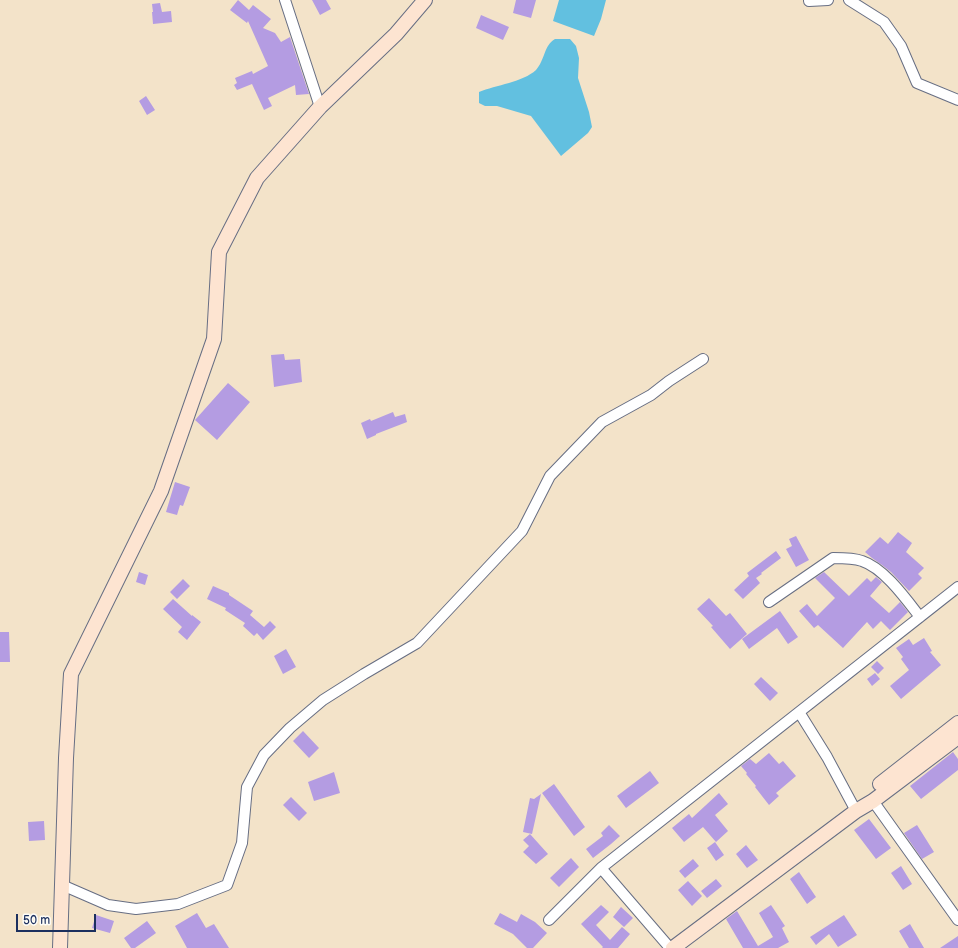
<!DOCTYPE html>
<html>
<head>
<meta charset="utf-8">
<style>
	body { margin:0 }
	#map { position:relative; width:958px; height:948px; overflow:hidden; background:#f3e3c9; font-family:"Balsamiq Sans",sans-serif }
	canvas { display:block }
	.scale { position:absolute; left:16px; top:914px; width:80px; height:18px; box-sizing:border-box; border:2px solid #1b2f5e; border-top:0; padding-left:5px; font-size:12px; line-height:14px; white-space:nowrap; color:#1b2f5e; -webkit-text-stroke:3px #fdfcf7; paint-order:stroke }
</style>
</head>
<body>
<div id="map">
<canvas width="958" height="948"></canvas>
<div class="scale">50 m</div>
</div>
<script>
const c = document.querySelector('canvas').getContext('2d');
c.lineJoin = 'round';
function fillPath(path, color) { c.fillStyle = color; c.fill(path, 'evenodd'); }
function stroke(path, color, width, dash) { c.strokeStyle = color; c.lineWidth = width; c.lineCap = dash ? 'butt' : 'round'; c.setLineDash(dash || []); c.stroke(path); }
fillPath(new Path2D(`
	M559,0H606L601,19L594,36L553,21Z
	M555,39H570L576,46L579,58L578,78L589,112L592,127L588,133L561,156L531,116L497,106H485L479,103V92C496,85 523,82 536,70C545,60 544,45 555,39Z`), '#62c0e0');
fillPath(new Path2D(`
	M238,0L249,10L253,5L271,19L263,28L275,33L281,42L290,37L309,94L296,95L295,85L268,98L272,106L264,110L252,84L237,90L234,85L237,83L235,78L252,71L253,74L268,66L248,21L247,23L230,10Z
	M312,0H326L331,9L320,15Z
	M516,0H536L531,18L513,13Z
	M160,3L162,12L171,11L172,22L153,24L152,12H153L152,4Z
	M481,15L509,27L503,40L476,28Z
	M146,96L155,110L147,115L139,101Z
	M284,354L285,360L300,359L302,382L274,387L271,355Z
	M228,383L250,402L217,440L195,420Z
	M393,412L395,417L405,414L407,422L376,434V435L367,439L361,423L370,419L371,421Z
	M175,482L190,487L183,506L180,505L177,515L166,512Z
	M898,532L912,543L906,552L924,568L918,574L922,578L909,591L891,572L882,565L872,558L865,552L880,537L888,544Z
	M796,536L809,560L796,567L786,549L792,546L789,539Z
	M776,551L781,558L761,573L762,574L756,578L760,583L743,599L734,590L749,576L747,573Z
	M139,572L148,575L145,585L136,582Z
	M824,572L849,596L867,578L871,582L876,577L882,582L870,596L889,613L900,602L908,612L890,630L881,621L873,629L867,622L843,648L818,625L814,628L799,611L807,604L817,616L835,598L815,578Z
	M183,579L190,586L177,599L170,592Z
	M213,586L229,593V595L253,611L250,615L264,627L270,621L276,627L263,640L257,633L254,636L243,626L245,623L225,610L226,608L207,599Z
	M709,598L726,616L730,613L747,634L730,649L711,627L713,626L697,609Z
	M173,599L192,616V615L201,622L187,640L178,632L182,627L163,609Z
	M780,611L798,637L788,644L777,628L749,649L742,639Z
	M0,632H9L10,662H0Z
	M924,638L932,651L930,652L941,665L901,699L890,686L909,670L901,659L903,657L896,648L909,639L913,645Z
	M286,649L296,667L283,674L274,656Z
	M877,661L884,668L878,674L871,667Z
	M875,673L880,679L872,686L867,679Z
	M761,677L778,693L770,701L754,684Z
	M303,731L319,748L309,758L293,741Z
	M953,752L958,759V770L921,799L910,786Z
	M769,753L779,764L783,761L796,776L776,793L779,796L769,805L755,787L756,786L746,774L747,773L741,766L750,759L756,764Z
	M650,771L659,783L626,808L617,796Z
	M334,772L340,793L314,801L308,782Z
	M554,784L585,827L574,836L542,793Z
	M719,793L728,804L715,815L728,831L716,842L703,827L684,842L672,828L689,814L692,818Z
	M541,794L532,834L523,832L530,798L534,799Z
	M291,797L307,813L299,821L283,805Z
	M869,819L891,848L876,859L854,830Z
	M44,821L45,840L29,841L28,822Z
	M609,825L620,836L611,844L593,858L586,849L603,836L601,833Z
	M917,825L934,852L922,859L904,833Z
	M530,834L548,854L536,864L523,852L529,846L523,840Z
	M715,842L724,855L716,861L707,848Z
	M746,845L758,860L747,868L736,854Z
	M571,858L579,867L559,887L550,878Z
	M693,859L699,866L685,878L679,871Z
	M901,866L912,884L903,890L891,873Z
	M799,872L816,897L807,904L790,879Z
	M716,879L722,886L707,898L701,891Z
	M688,881L702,896L692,906L678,890Z
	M601,905L609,912L596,925L610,940L622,927L630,934L618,948H602L603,947L581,924Z
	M771,905L785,926L782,928L789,942L778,948H743L726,919L737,911L758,946L773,937L759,913Z
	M621,907L633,918L624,927L613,917Z
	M197,913L206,928L214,924L229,948H187L175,926Z
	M500,913L517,922L521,914L535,922L547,933L533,948H527L513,934L494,924Z
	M96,915L114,921L110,933L92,928Z
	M844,915L857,935L838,947L829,934L816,945L810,937Z
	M147,921L156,933L135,948H131L124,938Z
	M910,924L924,948H909L899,931Z
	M958,936V948H940Z`), '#b49ce2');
const minor = new Path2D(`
	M285,0L320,107
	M849,0L884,22L901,46L917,83L958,100
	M809,1L828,0
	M769,602L833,558C842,558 854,558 862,561C884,568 906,599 920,617
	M799,712L827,757L856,811
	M873,801L958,920
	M601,868L670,948
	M62,885L108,905L136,909L178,904L227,885L242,843L247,787L264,755L290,728L323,700L364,674L417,643L522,531L550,476L602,422L651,395L669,381L703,359
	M549,920L601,868L958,587`);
const secondary = new Path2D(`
	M880,784L958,723
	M60,948L66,758L71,674L161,491L214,339L219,252L257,178L320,107L396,34L425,0
	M673,948L856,811L873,801L958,737`);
stroke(minor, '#676e83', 12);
stroke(secondary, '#676e83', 16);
stroke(minor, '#fff', 10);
stroke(secondary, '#fde4d1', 14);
</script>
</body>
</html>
